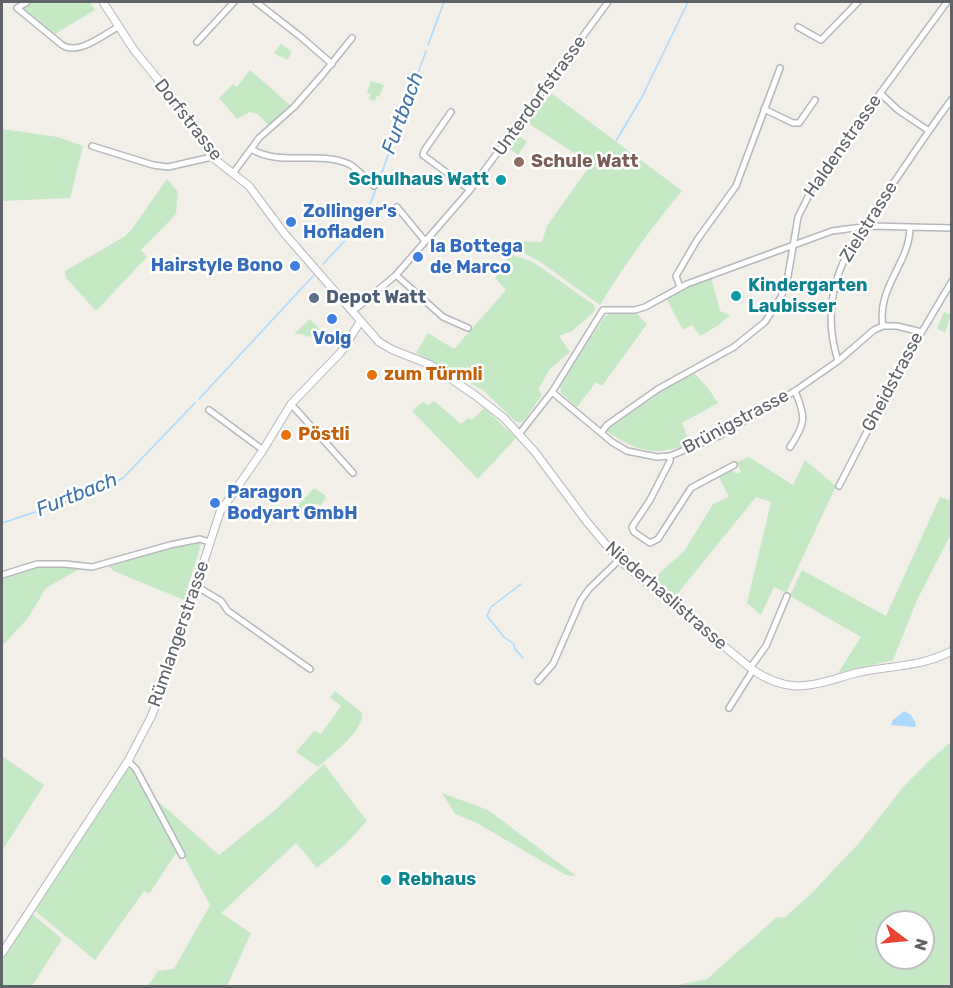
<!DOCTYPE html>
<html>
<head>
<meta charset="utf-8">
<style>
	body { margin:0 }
	#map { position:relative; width:953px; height:988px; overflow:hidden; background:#f1efe8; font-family:Rubik,sans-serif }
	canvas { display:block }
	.frame { position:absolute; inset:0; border:3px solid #5f6368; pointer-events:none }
	.north { position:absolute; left:875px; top:910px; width:60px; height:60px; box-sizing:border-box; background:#fff; border:2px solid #bfc1c3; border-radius:50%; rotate:106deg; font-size:16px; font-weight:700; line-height:24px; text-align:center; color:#5f6368 }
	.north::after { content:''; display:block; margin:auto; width:21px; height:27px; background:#ea4335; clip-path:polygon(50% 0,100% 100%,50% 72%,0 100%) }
</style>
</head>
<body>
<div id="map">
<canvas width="953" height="988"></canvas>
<div class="frame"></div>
<div class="north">N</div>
</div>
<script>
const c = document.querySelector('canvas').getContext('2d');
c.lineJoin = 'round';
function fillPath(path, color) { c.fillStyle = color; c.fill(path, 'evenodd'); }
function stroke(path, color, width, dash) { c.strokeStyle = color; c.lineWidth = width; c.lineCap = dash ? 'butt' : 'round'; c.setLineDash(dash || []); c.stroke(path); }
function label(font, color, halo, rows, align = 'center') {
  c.font = font + ' Rubik,sans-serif'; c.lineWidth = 5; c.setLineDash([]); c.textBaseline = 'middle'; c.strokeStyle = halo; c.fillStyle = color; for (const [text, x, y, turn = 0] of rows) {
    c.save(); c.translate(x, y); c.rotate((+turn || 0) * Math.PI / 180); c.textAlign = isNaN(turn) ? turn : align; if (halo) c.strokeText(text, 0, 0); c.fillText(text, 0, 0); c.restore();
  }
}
fillPath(new Path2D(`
	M34,2H90L95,10L53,35L22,8Z
	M281,44L292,52L287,60L274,53Z
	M250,70L291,106L269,126L258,114L250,112L237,119L219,98L233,84L237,87Z
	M371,81L384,85L379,97L376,96L375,101L369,99L371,94L367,93Z
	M551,93L682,191C651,228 625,264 600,305L542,263L526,254L496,248L506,241L542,242L547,226L591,164L528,123Z
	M2,129L58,137L83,146L70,198L2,201Z
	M519,136L527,142L518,155L510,149Z
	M167,179L178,192L176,214L141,250L147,257L96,311L66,278L65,271L124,237L132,229Z
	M510,254L533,262L594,305L595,311L572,331L559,336L570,352L550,369L538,390L542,395L523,422H516L483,390L416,353L428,333L454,349L506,290L495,278Z
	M711,277L720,311L730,315L719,325L700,336L692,325L683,330L666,298L691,284Z
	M615,311L636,313L647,324L602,386L596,382L577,407L561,393L560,385L605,316Z
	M944,312L951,315L945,332L937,329Z
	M310,319L324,334L321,338L315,335L309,337L302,334H294Z
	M694,373L708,388L718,403L682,423L690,444C655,457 636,451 606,431L660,392Z
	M434,401L461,424L468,418L472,420L484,408L516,438L478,479L412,411L423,402L428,405Z
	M749,457L793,485L805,460L836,486L786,593L774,587L761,615L747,603L771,502L756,497L674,598L652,580L685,550L713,504L729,497L718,475L728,469L738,474L741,471L737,462Z
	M314,488L325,495V499L320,506L316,503L308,513L295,509Z
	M940,497L951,501V534L917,600L893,660L838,673L861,637L790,596L802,570L886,616Z
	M202,541L184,600L114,571L106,564Z
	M64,565L81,568L46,588L28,618L2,646V577L38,566Z
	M335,691L362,713C364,731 331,755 318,767L296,752L314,731L321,734L341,706L330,697Z
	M951,742V986H672L707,979L777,917L784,918L810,895L859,843L904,786L931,759ZM887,922H923V958H887Z
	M2,756L44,785L2,851Z
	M324,764L367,821L346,844L317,868L296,843L221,913L251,933L227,986H148L158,971L174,969L210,905L152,796L219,855L275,810Z
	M131,768L135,770L178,850L149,894L144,891L95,960L34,910L127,769Z
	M442,793L488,810L576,876L566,875L475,822L455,814Z
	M31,913L62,939L32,986H2V957Z`), '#c5e8c5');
fillPath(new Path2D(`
	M904,711L911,715L916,724L915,727L891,725L893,720Z`), '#aadaff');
stroke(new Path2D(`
	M428,45L444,2
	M616,141L642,97L688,2
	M323,264L353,232L371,202L426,51
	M199,399L314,275
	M2,523L90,494L123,478L195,403
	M521,584L491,607L487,616L504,637L514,644L515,649L523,658`), '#aadaff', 1.5);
const street = new Path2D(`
	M27,2L17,8L62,45C78,56 103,35 118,27
	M256,2L301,37L332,64
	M798,27L821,40L858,2
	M197,42L234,2
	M880,93L898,110L929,131
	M764,109L793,123H799L815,100
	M451,112L424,151L423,155L470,190
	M92,146L153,165L168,167L212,157
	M251,149C281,167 318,150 349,164C358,169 366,179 374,186
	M234,172L259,138L294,107L323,74L352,38
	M397,207L425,241
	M396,275L443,317L468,328
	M680,287L676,276L697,240L736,186L780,68
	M352,312L396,275L470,190L608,2
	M883,326C876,288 910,263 910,227
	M838,361C815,287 852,242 892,185C912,156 931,127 952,99
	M552,392L612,442L627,451L657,457L670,456L719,436L795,391L838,361L874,330L883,326H897L921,332
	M291,404L353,473
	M209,410L263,450
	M520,433L552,392L603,310H635L645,307L687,284L832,231L870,226L952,228
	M601,433L607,425L658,389L734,347L765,322L781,297L787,282L798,217L816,181L947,2
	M790,447C806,423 806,417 795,391
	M670,456V461L650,500L632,527L634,532L650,543L658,539L691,488L734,465
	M839,486L895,377L952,281
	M2,575L37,564H65L92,567L170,545L200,539L209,542
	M196,586L221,601L228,611L310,669
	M750,668L766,646L787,596
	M538,681L553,664L581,600L589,589L619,560
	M729,708L753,670
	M128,761L136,769L182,855`);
const secondary = new Path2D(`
	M103,2L134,50L183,110L212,157L249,186L284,233L379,342L393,350L431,365L476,396L504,418L535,452L587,522L619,560L753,670C766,679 780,685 796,686C817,686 837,678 856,673C891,665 918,668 952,651
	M2,953L128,761L151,717L162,690L220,512L263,450L291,404L341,352L360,322`);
stroke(street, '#b5b8bc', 8);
stroke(secondary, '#b6babf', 9);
stroke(street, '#fff', 5);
stroke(secondary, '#fff', 7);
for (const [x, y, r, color] of [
	[519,162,6,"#8d6e63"],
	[501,180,6,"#0f9aa8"],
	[291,222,6,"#3f7fe0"],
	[418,257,6,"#3f7fe0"],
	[295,266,6,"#3f7fe0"],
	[736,296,6,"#0f9aa8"],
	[314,298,6,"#5c6f8a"],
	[332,319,6,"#3f7fe0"],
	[372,375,6,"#e8710a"],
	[286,435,6,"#e8710a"],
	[215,503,6,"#3f7fe0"],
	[386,880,6,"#0f9aa8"]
]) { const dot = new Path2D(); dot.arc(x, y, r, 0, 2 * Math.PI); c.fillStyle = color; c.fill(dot); stroke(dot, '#fff', 2); }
label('18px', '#5f6368', '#fff', [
	["Unterdorfstrasse",540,96,-54],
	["Dorfstrasse",188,120,52],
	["Haldenstrasse",843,146,-55],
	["Zielstrasse",869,222,-58],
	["Gheidstrasse",893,382,-62],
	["Brünigstrasse",736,422,-28],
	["Niederhaslistrasse",666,596,41],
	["Rümlangerstrasse",179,634,-71]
]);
label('bold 18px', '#785e54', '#fff', [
	["Schule Watt",531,162]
], 'left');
label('bold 18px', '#0d838f', '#fff', [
	["Schulhaus Watt",489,180,"right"],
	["Kindergarten",748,286],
	["Laubisser",748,307],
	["Rebhaus",398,880]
], 'left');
label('bold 18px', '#366cbe', '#fff', [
	["Zollinger's",303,212],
	["Hofladen",303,233],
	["la Bottega",430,247],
	["de Marco",430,268],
	["Hairstyle Bono",283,266,"right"],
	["Volg",332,339,"center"],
	["Paragon",227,493],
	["Bodyart GmbH",227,514]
], 'left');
label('bold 18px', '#4e5e75', '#fff', [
	["Depot Watt",326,298]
], 'left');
label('bold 18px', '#c56008', '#fff', [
	["zum Türmli",384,375],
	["Pöstli",298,435]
], 'left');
label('italic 20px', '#4174aa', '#fff', [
	["Furtbach",403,113,-70],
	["Furtbach",77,495,-22]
]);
</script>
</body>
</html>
